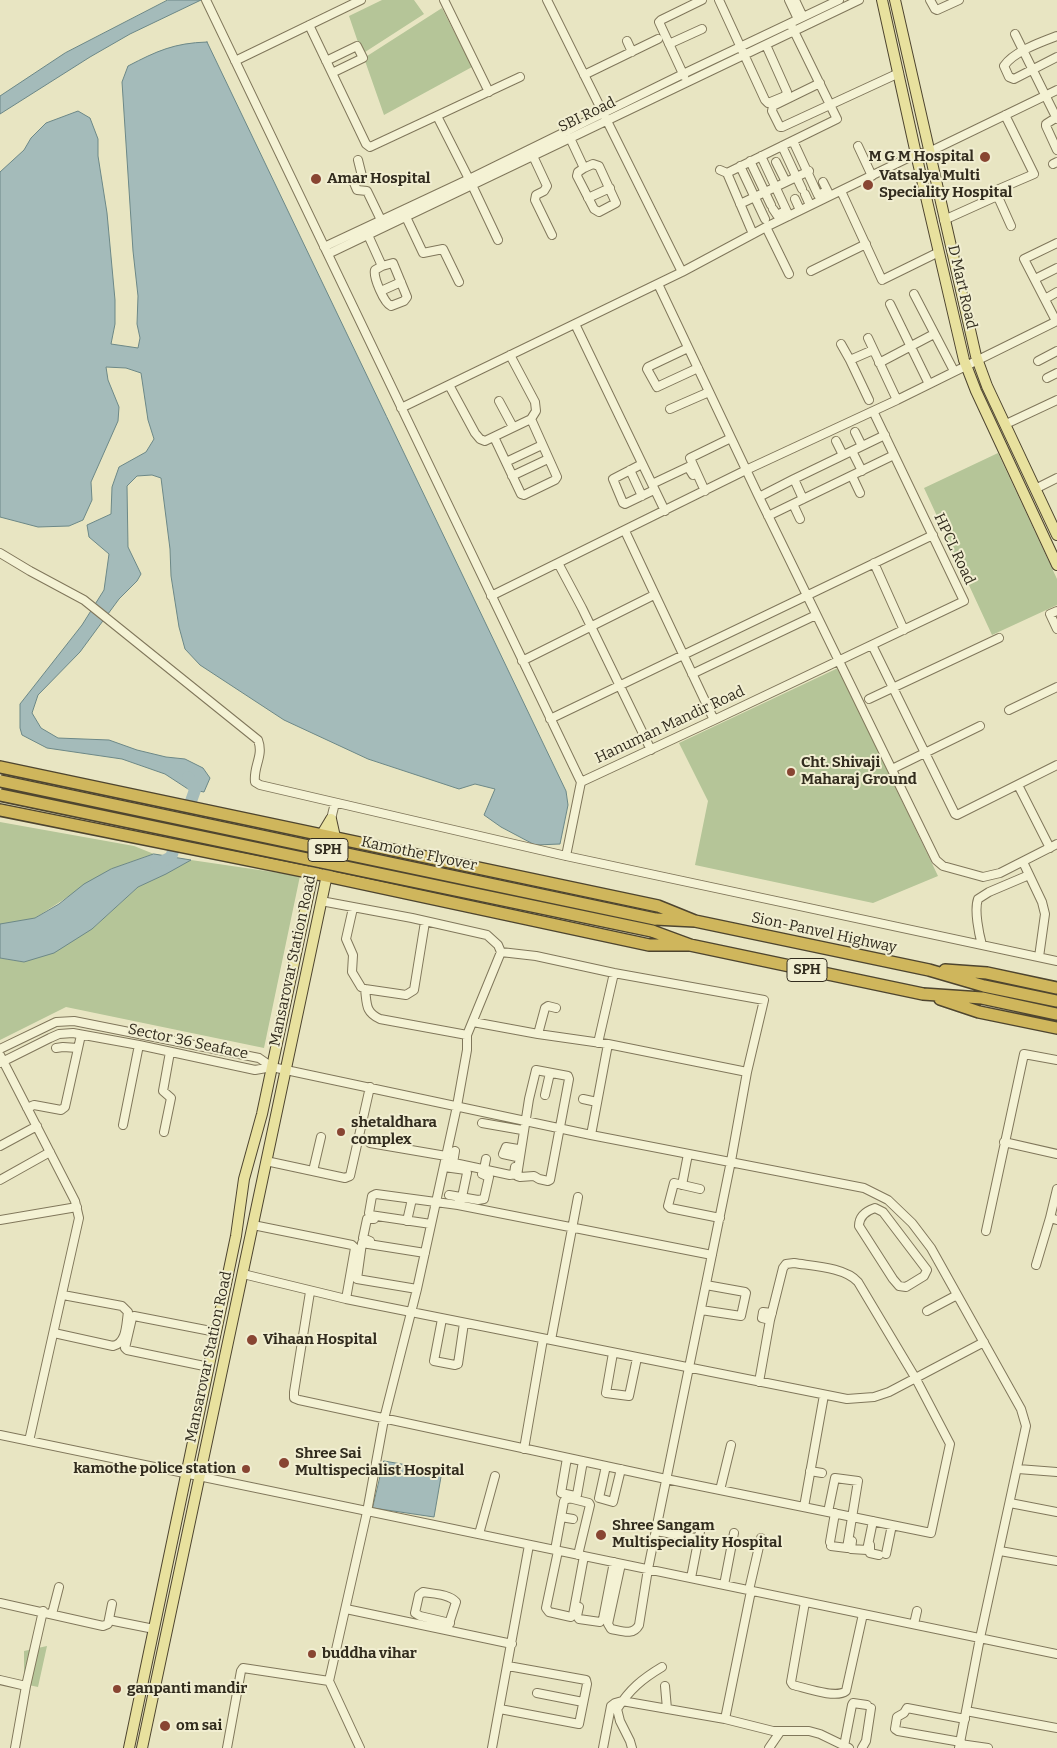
<!DOCTYPE html>
<html>
<head>
<meta charset="utf-8">
<style>
	body { margin:0 }
	canvas { display:block; background:#e8e5c2 }
</style>
</head>
<body>
<canvas width="1057" height="1748"></canvas>
<script>
const c = document.querySelector('canvas').getContext('2d');
c.lineJoin = 'round';
function fillPath(path, color) { c.fillStyle = color; c.fill(path, 'evenodd'); }
function stroke(path, color, width, dash) { c.strokeStyle = color; c.lineWidth = width; c.lineCap = dash ? 'butt' : 'round'; c.setLineDash(dash || []); c.stroke(path); }
function label(font, color, halo, rows, align = 'center') {
  c.font = font + ' Bitter,serif'; c.lineWidth = 4; c.setLineDash([]); c.textBaseline = 'middle'; c.strokeStyle = halo; c.fillStyle = color; for (const [text, x, y, turn = 0] of rows) {
    c.save(); c.translate(x, y); c.rotate((+turn || 0) * Math.PI / 180); c.textAlign = isNaN(turn) ? turn : align; if (halo) c.strokeText(text, 0, 0); c.fillText(text, 0, 0); c.restore();
  }
}
fillPath(new Path2D(`
	M382,0H414L424,14L362,54L349,16Z
	M442,8L472,67L384,115L364,58Z
	M998,453L1057,579V605L992,635L924,488Z
	M838,668L938,876L873,903L695,865L708,801L679,743Z
	M0,822L134,846L154,854L111,869L35,918L2,925L0,924Z
	M191,860L300,876L264,1048L66,1007L0,1040V958L24,962L92,929L138,887Z
	M47,1646L38,1687L19,1683L24,1678V1651Z`), '#b5c598');
const water = new Path2D(`
	M168,0H201L130,34L90,57L0,114V96L65,53Z
	M207,42L566,791L568,805L560,844L535,845L501,827L484,815L495,789L475,784L459,789L368,759L284,720L200,665L185,649L179,627L171,576L170,549L161,478L152,475L137,476L127,486L128,547L141,574L137,581L119,599L80,652L38,695L32,713L41,728L58,738L109,740L137,750L166,757L185,759L203,768L210,778L204,792L188,789L165,774L122,759L47,748L22,735L20,728V704L82,625L104,590L109,554L89,537L87,525L111,514L112,487L119,467L146,452L154,439L148,420L141,373L126,368L106,367L108,380L119,407L118,421L91,482L92,500L83,520L69,526L38,527L0,517V172L24,150L31,138L46,123L78,111L90,118L98,139V156L107,213L115,300V324L111,344L138,348L140,338L137,324L138,296L133,251L122,82L128,66C157,51 174,43 207,42Z
	M154,854L191,860L166,874L138,887L92,929L54,953L24,962L0,958V924L35,918L59,904L84,884L111,869Z
	M384,1461L442,1471L434,1517L373,1508Z`);
fillPath(water, '#a4bbba');
stroke(water, '#6c8887', 1);
stroke(new Path2D(`
	M156,865L171,857L195,790L188,777`), '#a4bbba', 12);
const minor = new Path2D(`
	M206,0L581,782
	M444,0L489,92
	M547,0L682,272
	M719,0L765,100L768,103L785,96L787,92L766,45
	M789,0L798,19
	M795,0L803,17
	M930,0L935,9L937,10L959,0
	M309,25L366,144L370,147L520,77
	M1015,34L1057,119
	M1057,36C1041,42 1013,52 1004,66L1009,77L1014,79L1057,57
	M627,41L632,52
	M669,44L702,29
	M235,61L361,0
	M326,61L357,46L363,58L332,73
	M584,75L658,39
	M684,76L659,22L661,20L702,0
	M820,83L773,106L772,111L780,127H782L899,73
	M437,116L469,179
	M1057,117L1046,124V126L1057,150
	M570,138L584,168L593,164L599,166L616,203L599,212L594,209L577,176L578,172L584,168
	M793,141L818,195L827,191
	M782,146L802,189
	M858,146L872,176
	M533,156L547,186L544,191L536,195L535,200L552,235
	M761,156L789,216
	M358,160L362,176L354,183L357,190L367,191L381,220
	M750,161L771,205
	M776,162L786,182
	M1053,164L1057,162
	M740,166L765,219
	M720,170L727,173L753,234
	M727,173L837,119L792,27
	M823,182L829,194
	M472,185L498,240
	M999,189L1034,174L1005,115
	M841,191L882,280L939,252
	M805,194L810,205
	M588,198L610,188
	M795,199L800,210
	M740,204L809,171
	M773,209L777,215L785,211
	M406,217L423,253L443,249L459,282
	M944,220L995,197H998L1011,226
	M766,227L789,274
	M368,235L382,266L393,263L407,297L404,301L391,306C384,303 373,277 375,270L382,266
	M324,247L469,179L683,74L839,0
	M328,254L859,0
	M811,271L866,244
	M1035,279L1057,268
	M658,284L759,497L936,860L943,866L983,877L1000,873L1057,844
	M381,291L401,282
	M914,294L954,371
	M1045,299L1057,292
	M890,304L929,384
	M1056,321L1024,259L1057,243
	M575,324L665,511
	M868,338L897,400
	M841,344L850,360L873,350
	M688,348L648,367L647,369L657,387L698,368
	M850,360L869,400
	M1038,361L1057,351
	M879,363L934,334
	M1047,378L1057,373
	M449,385L475,433L480,439L485,441L531,419L536,411L535,402L510,355
	M499,401L513,427
	M401,408L682,272L766,227L916,154L929,152L1057,90
	M670,409L709,392
	M1006,424L1057,400
	M855,432L862,446
	M494,437L521,494L524,495L555,480L557,477L531,419
	M836,441L843,455
	M852,451L862,471
	M506,462L542,445
	M642,464L613,479L623,503L625,504L654,490
	M630,470L642,496
	M512,476L548,459
	M852,476L860,493
	M652,484L688,467L693,475
	M1035,489L1057,478
	M705,491L690,458L731,438
	M759,497L794,479
	M803,499L794,479L885,435
	M793,504L800,519
	M768,516L894,455
	M625,531L714,720
	M0,553L30,571L84,600L258,740C264,756 253,766 255,782L260,785L566,856L1057,961
	M558,563L582,608L651,750
	M874,563L904,630
	M491,596L746,470L897,400L1057,321
	M1057,611L1050,614L1057,629
	M872,645L955,814L957,815L1057,765
	M522,661L654,595
	M692,674L816,615
	M869,699L999,638
	M1009,710L1057,687
	M550,719L933,535
	M892,769L980,726
	M581,782L714,720L964,601L873,411
	M1018,785L1050,848
	M331,819L335,803
	M566,856L581,782
	M1023,862L1042,902L1045,914L1039,957
	M321,901L412,918L487,935L498,945L501,952L467,1035V1050L457,1106L417,1289L384,1419L367,1512L329,1681L360,1748
	M353,908L346,939L353,955L352,972L361,987L365,989L406,995L414,990L425,922
	M982,945C979,934 974,910 978,899L989,892L1029,875
	M501,952L536,956L614,973L764,1000L747,1072L731,1161L648,1569L639,1625C633,1636 622,1631 611,1629L608,1624L621,1564
	M365,989C367,1004 365,1012 380,1019L467,1035
	M473,1022L538,1034L608,1044L747,1072
	M538,1034L545,1008L548,1006L556,1008
	M598,1043L614,973
	M56,1048L63,1047L78,1048
	M0,1049L56,1022L74,1021L259,1058L272,1067
	M0,1055L75,1201L79,1218L29,1441
	M0,1063L50,1038L59,1034L73,1033L139,1045L255,1070L272,1067L286,1070L591,1135L864,1188L888,1200L912,1223L931,1248L1021,1409L1026,1426L980,1638L959,1748
	M536,1070L568,1076L569,1079L550,1180L548,1181L539,1179L534,1176L520,1177L517,1176L529,1099Z
	M545,1095L550,1073
	M583,1099L597,1102
	M27,1108L34,1105L61,1110L65,1107L81,1035
	M482,1123L522,1130
	M123,1125L139,1045
	M164,1132L171,1098L163,1091L170,1052
	M591,1135L608,1044
	M1004,1142L1057,1154
	M370,1143L446,1156
	M0,1146L37,1126
	M517,1157L503,1154L506,1147L518,1149
	M266,1161L345,1178L350,1176L370,1087
	M445,1161L510,1175L514,1174L515,1167
	M453,1163L455,1151
	M444,1167L466,1170L467,1173L462,1197L459,1200
	M484,1169L486,1159
	M313,1171L321,1137
	M0,1180L50,1152
	M682,1185L688,1154
	M700,1189L674,1183L668,1206L670,1208L720,1218
	M1057,1189L1050,1218L1057,1220
	M449,1195L478,1200L484,1199L489,1177L482,1174
	M875,1208L883,1212L927,1270L924,1276L906,1287L899,1286L893,1279L859,1226C859,1216 866,1211 875,1208Z
	M0,1220L77,1207
	M407,1221L412,1199
	M431,1224L370,1215L369,1213L372,1196L376,1194L458,1205L712,1255
	M253,1225L352,1245L355,1248L346,1299
	M986,1231L1024,1054L1057,1060
	M370,1241L363,1238L367,1219H374
	M1036,1265L1050,1218
	M243,1274L346,1299L847,1399L874,1397L889,1392L984,1342
	M417,1289L357,1279L362,1243L425,1253
	M310,1292L294,1392V1398L299,1400L666,1479L931,1533L950,1444L916,1379L858,1282C845,1267 812,1266 794,1263L786,1264L783,1268L770,1320L759,1382
	M701,1310L741,1316L746,1293L745,1292L706,1285
	M927,1311L957,1295
	M442,1319L434,1361L455,1365L458,1364L464,1323
	M770,1320L762,1318L763,1312L772,1313
	M54,1333L113,1346C127,1343 126,1324 128,1312L122,1306L63,1295
	M551,1340L578,1197
	M613,1353L606,1393L629,1396L637,1358
	M209,1367L127,1350L125,1348L132,1318L134,1316L216,1332
	M0,1435L1057,1654
	M524,1449L543,1339
	M567,1458L561,1493L575,1496L577,1495L583,1461
	M606,1466L599,1498L613,1502L621,1469
	M1018,1469L1057,1472
	M810,1471L822,1473
	M720,1490L731,1445
	M1010,1503L1057,1512
	M804,1507L824,1395
	M828,1512L835,1478L858,1481L847,1548L831,1546
	M561,1517L573,1519
	M656,1531L695,1538
	M479,1534L495,1476
	M852,1541L851,1549L867,1550L873,1521
	M830,1542L835,1513
	M870,1545V1553L879,1555
	M555,1550L564,1501L569,1498L589,1503L590,1505L578,1555
	M558,1551L546,1608L549,1612L571,1617L573,1615L584,1556
	M1000,1551L1057,1561
	M886,1554L892,1525
	M691,1578L701,1526
	M724,1585L734,1533
	M749,1590L761,1538
	M805,1602L791,1682L793,1685C806,1688 836,1699 846,1691L863,1614
	M0,1603L103,1626L108,1624L112,1604
	M579,1607L577,1616L579,1619L600,1622L603,1619L614,1562
	M346,1609L512,1644
	M52,1614L59,1587
	M109,1620L154,1629
	M914,1624L917,1611
	M447,1630L456,1602C449,1594 434,1594 423,1592L419,1595L415,1613L420,1616L450,1623
	M0,1680L26,1686
	M665,1686L667,1709
	M537,1693L583,1702
	M500,1709L579,1724L587,1684L586,1680L508,1666
	M966,1711L1057,1728
	M725,1719L751,1591
	M961,1742L898,1731L895,1729L897,1717L904,1713L907,1708L965,1719
	M960,1744L988,1748
	M844,1746L852,1705L853,1703L867,1705
	M15,1748L26,1686L43,1611
	M227,1748L241,1671L243,1668L329,1681
	M492,1748L529,1545
	M603,1748L611,1706L615,1703L622,1701L725,1719L773,1731H809L820,1734L849,1748
	M632,1748L630,1741L620,1721L617,1709C630,1689 642,1679 662,1667
	M769,1748L780,1732
	M862,1748L866,1741L871,1708`);
const major = new Path2D(`
	M882,0L916,154L964,360L976,391L1057,565
	M895,0L976,356L987,386L1057,535
	M129,1748L236,1236L244,1179L262,1114L313,873L322,834L331,819
	M142,1748L335,837L331,819`);
const highway = new Path2D(`
	M0,767L658,906L695,921
	M0,810L313,873L649,945H690
	M655,919L695,921L929,970L984,986L1057,1001
	M652,931L690,945L923,994L982,998L1057,1014
	M945,970L987,973L1057,988
	M940,999L979,1012L1057,1028`);
stroke(minor, '#80775b', 10);
stroke(major, '#4e452f', 12);
stroke(highway, '#4e452f', 14);
stroke(minor, '#f4f2d4', 8);
stroke(major, '#e8e19e', 10);
stroke(highway, '#cfb65c', 11);
const highwayBridge = new Path2D(`
	M0,781L655,919
	M0,795L652,931`);
stroke(highwayBridge, '#4e452f', 14, []);
stroke(highwayBridge, '#cfb65c', 11);
for (const [x, y, r, color] of [
	[985,157,6,"#884532"],
	[316,179,6,"#884532"],
	[868,185,6,"#884532"],
	[791,772,5,"#884532"],
	[341,1132,5,"#884532"],
	[252,1340,6,"#884532"],
	[284,1463,6,"#884532"],
	[246,1469,5,"#884532"],
	[601,1535,6,"#884532"],
	[312,1654,5,"#884532"],
	[117,1689,5,"#884532"],
	[165,1726,6,"#884532"]
]) { const dot = new Path2D(); dot.arc(x, y, r, 0, 2 * Math.PI); c.fillStyle = color; c.fill(dot); stroke(dot, '#f1eed1', 2); }
for (const [x, y, w] of [
	[328,850,40],
	[807,970,40]
]) { const box = new Path2D(); box.roundRect(x - w / 2, y - 11.5, w, 23, 4); c.fillStyle = '#f1eed1'; c.fill(box); stroke(box, '#322c1e', 1); }
label('bold 14px', '#322c1e', null, [
	["SPH",328,850],
	["SPH",807,970]
]);
label('15px', '#322c1e', '#f1eed1', [
	["SBI Road",587,115,-26],
	["D Mart Road",962,287,77],
	["HPCL Road",954,549,65],
	["Hanuman Mandir Road",670,725,-25],
	["Kamothe Flyover",419,854,12],
	["Sion-Panvel Highway",824,933,12],
	["Mansarovar Station Road",293,961,-78],
	["Sector 36 Seaface",188,1042,12],
	["Mansarovar Station Road",209,1357,-78]
]);
label('bold 15px', '#322c1e', '#f1eed1', [
	["M G M Hospital",974,157,"right"],
	["Vatsalya Multi",879,176],
	["Speciality Hospital",879,193],
	["Amar Hospital",327,179],
	["Cht. Shivaji",801,763],
	["Maharaj Ground",801,780],
	["shetaldhara",351,1123],
	["complex",351,1140],
	["Vihaan Hospital",263,1340],
	["Shree Sai",295,1454],
	["Multispecialist Hospital",295,1471],
	["kamothe police station",236,1469,"right"],
	["Shree Sangam",612,1526],
	["Multispeciality Hospital",612,1543],
	["buddha vihar",322,1654],
	["ganpanti mandir",127,1689],
	["om sai",176,1726]
], 'left');
</script>
</body>
</html>
